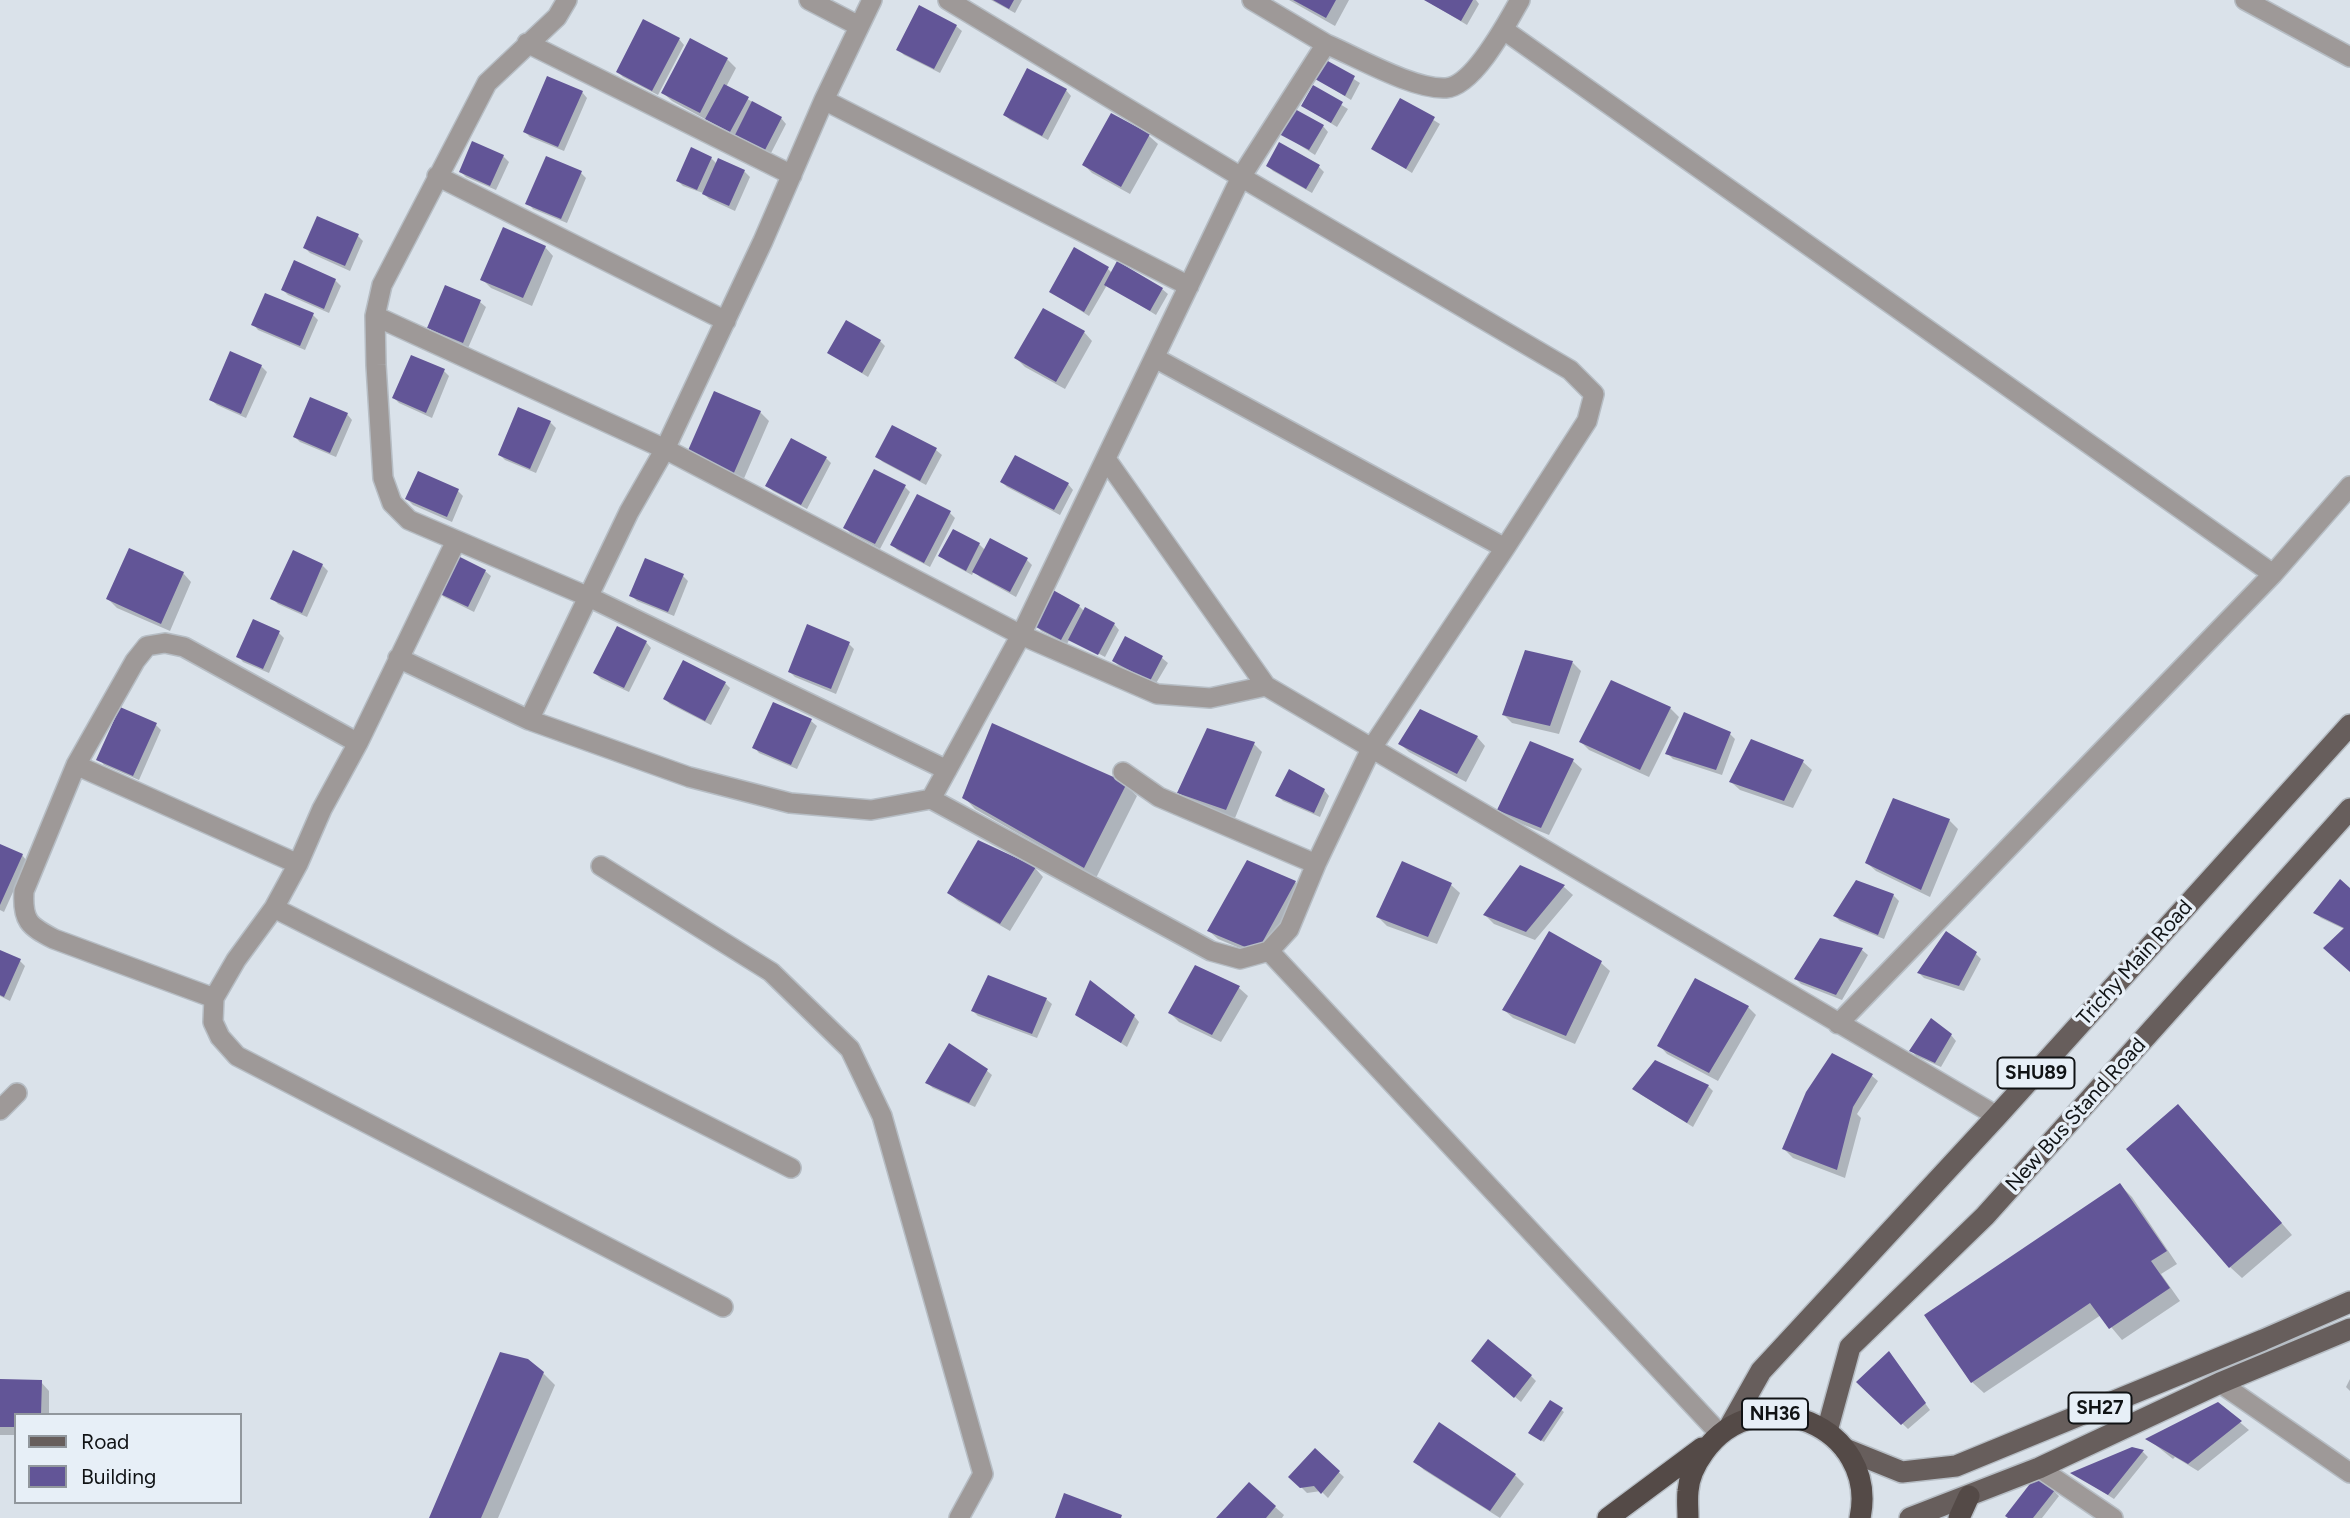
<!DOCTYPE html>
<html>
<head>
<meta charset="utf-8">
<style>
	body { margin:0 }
	#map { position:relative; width:2350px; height:1518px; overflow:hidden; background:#dae2ea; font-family:Figtree,sans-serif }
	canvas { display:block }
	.legend { position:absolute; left:14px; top:1413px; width:228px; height:91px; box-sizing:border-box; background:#e7eff7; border:2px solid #91979d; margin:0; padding:9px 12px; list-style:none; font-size:21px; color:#101315 }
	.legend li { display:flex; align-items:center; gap:14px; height:35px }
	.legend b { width:35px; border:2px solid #91979d }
</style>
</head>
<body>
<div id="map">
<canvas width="2350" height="1518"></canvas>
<ul class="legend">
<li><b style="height:9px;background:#675e5c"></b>Road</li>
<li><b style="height:19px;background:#625597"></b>Building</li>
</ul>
</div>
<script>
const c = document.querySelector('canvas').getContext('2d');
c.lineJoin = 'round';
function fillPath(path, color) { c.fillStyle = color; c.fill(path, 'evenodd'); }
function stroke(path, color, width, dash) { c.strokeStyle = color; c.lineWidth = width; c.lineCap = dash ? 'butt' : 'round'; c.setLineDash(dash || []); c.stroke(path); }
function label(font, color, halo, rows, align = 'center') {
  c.font = font + ' Figtree,sans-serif'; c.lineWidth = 7; c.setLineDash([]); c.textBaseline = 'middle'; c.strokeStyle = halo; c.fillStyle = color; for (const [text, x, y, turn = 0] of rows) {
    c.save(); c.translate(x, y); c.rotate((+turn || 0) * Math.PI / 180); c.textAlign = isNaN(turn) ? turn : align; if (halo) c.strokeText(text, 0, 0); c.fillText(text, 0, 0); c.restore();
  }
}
fillPath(new Path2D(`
	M991,0H1022L1015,13Z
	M1289,0H1349L1335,26Z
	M1476,0L1479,4L1467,25L1427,1Z
	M956,26L962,31L940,73L904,55L898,49Z
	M679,39L684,45L658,95L623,77L618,72Z
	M727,59L736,68L726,87L781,118L786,124L770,155L742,140L737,134L736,136L672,101L663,93Z
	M1326,62L1360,83L1351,100L1317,79Z
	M1314,88L1348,109L1337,127L1303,106Z
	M1066,90L1071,96L1048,140L1010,120L1005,115Z
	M582,92L587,98L564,151L530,137L525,132Z
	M1401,100L1440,124L1412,173L1374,149Z
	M1111,115L1149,136L1158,144L1130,194L1092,173L1084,165Z
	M1323,126L1328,132L1315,155L1281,133Z
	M503,156L509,162L496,190L466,177L461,172Z
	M711,158L717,164L719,161L744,171L750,177L735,211L709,199L703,193L683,186L678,181Z
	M1268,166L1319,167L1324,172L1312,193L1273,171Z
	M581,173L586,178L567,223L533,209L528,203Z
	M358,236L363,241L350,271L310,253L305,248Z
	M545,247L553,256L532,306L491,288L482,279Z
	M1107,268L1112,273L1162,289L1168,294L1156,315L1107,285L1089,316L1051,292Z
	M335,280L341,286L329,313L288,295L283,290Z
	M446,287L480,302L486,307L468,348L434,333L429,327Z
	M313,315L318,320L305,350L258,330L253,324Z
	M1084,332L1092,341L1065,389L1025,367L1016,358Z
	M880,341L885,346L868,377L829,353Z
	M261,366L267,372L246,418L217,405L211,400Z
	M444,371L449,376L432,418L399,403L394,398Z
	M715,393L760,412L769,421L742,483L697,463Z
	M347,414L352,420L336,457L300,442L295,437Z
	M550,422L556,428L536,473L505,460L500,455Z
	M893,427L936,450L942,455L926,485L883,462L877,457Z
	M826,458L831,463L807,509L773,491L767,486Z
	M1002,482L1068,484L1073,490L1060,515L1007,487Z
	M905,487L910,492L880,549L850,533L845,527Z
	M458,491L463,496L452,522L413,505L407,499Z
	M950,513L955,518L930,567L897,550L892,544Z
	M954,531L979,544L986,551L1027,560L1032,565L1016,597L980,577L974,571L972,575L946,561L941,556Z
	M322,565L328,571L307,617L278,604L273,599Z
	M485,571L491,576L474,612L444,597L438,592Z
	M183,573L191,582L170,631L117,608L108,599Z
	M683,576L688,581L674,616L637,601L631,595Z
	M1079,606L1085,612L1114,624L1119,630L1105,657L1070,638L1067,644L1041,631L1036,625Z
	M279,633L284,638L269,673L243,662L238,656Z
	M646,642L651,648L629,692L601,679L595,673Z
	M849,644L854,649L836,694L795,677L790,672Z
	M1526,652L1573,663L1581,671L1559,734L1512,723L1504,715Z
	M1162,658L1168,663L1155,685L1119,666L1114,661Z
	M1612,682L1670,708L1679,717L1649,777L1589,750L1581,742Z
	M725,683L730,688L711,725L670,704L665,699Z
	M811,721L817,726L797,769L759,753L754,747Z
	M156,725L161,730L139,780L104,765L99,759Z
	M1730,734L1735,739L1722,775L1673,759L1668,754Z
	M1477,737L1485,746L1466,782L1409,752L1400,744Z
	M1531,743L1573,761L1582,769L1549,835L1507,818L1499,809Z
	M1254,744L1262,752L1235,818L1188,801L1179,793Z
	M1803,762L1812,770L1793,808L1740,790L1731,782Z
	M1126,785L1137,796L1096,878L975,809L964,797Z
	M1324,790L1329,796L1320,817L1283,801L1277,795Z
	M1949,820L1958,829L1930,897L1876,871L1867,863Z
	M0,846L22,855L27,861L4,912L0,910Z
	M1403,863L1451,885L1460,893L1437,944L1387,926L1378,917Z
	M1521,867L1564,887L1573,895L1535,940L1494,924L1485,915Z
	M1035,868L1043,877L1010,931L958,901L949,893Z
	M1295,882L1303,891L1266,959L1218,939L1209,931Z
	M2350,890V971L2344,929L2321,918L2315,913Z
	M1893,895L1899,901L1884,939L1840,921L1835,916Z
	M1820,940L1862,950L1868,955L1842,1000L1801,984L1796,979Z
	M0,952L20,961L25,966L10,1001L0,996Z
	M1976,954L1981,959L1964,991L1924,978L1919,973Z
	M1601,963L1610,971L1575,1044L1513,1018L1504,1010Z
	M1196,967L1239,988L1248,996L1221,1042L1179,1022L1170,1013Z
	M1046,999L1052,1004L1037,1038L978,1016L973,1011Z
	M1748,1007L1756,1015L1718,1081L1667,1054L1659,1045Z
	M1077,1014L1134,1016L1139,1022L1127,1047Z
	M1951,1035L1956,1041L1941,1067L1916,1056L1911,1050Z
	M1832,1055L1872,1076L1878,1081L1857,1114L1861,1118L1845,1178L1793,1158L1784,1149Z
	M986,1070L992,1075L975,1107L933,1088L927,1083Z
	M1708,1086L1713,1091L1693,1127L1640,1094Z
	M2190,1118L2292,1235L2242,1278L2230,1267Z
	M2120,1185L2132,1197L2177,1264L2161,1274L2180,1301L2122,1340L2101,1315L1984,1393L1972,1382Z
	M1889,1353L1930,1410L1908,1429L1859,1382Z
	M1479,1366L1531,1376L1536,1381L1521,1402Z
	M543,1373L555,1385L498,1518H431Z
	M2350,1379V1391L2346,1387Z
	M0,1381L41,1382L49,1391V1415H16V1435H0Z
	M1551,1402L1564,1412L1544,1442L1533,1435Z
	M2218,1404L2249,1430L2198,1471L2175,1457L2173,1459L2148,1439Z
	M1440,1424L1515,1475L1524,1484L1500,1518L1424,1470L1415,1461Z
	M2132,1449L2143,1452L2148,1457L2114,1499L2073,1473Z
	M1315,1450L1344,1477L1328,1498L1321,1491L1307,1493L1291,1477Z
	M2054,1491L2059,1496L2042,1518H2010Z
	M1275,1507L1284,1515L1282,1518H1219Z`), '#0003');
fillPath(new Path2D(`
	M993,0H1014L1009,9Z
	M1293,0H1336L1326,18Z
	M1424,0H1473L1461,21Z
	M919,5L957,25L934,69L896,50Z
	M643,19L680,38L652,91L616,72Z
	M690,38L728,58L700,113L661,93Z
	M1326,60L1355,76L1345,96L1315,79Z
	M1027,68L1067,89L1042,136L1003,115Z
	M547,76L583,91L558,147L523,132Z
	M724,84L749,97L730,132L705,119Z
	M1313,85L1343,102L1331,123L1301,106Z
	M1400,98L1435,117L1406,169L1371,149Z
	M752,101L782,117L765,150L735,135Z
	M1293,108L1324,125L1309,150L1279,134Z
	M1111,113L1150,134L1121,187L1082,165Z
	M472,141L504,155L490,186L459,172Z
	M1279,142L1320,165L1306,189L1266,166Z
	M691,147L712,157L697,190L676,181Z
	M546,156L582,171L561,219L525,204Z
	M718,158L745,170L729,206L702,194Z
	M317,216L359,234L345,266L303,248Z
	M503,227L546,246L523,298L480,280Z
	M1074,247L1109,267L1084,312L1049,292Z
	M294,260L336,279L324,309L281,290Z
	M1117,261L1163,288L1150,311L1104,285Z
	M445,285L481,300L463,343L427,328Z
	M265,293L314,313L300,346L251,325Z
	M1043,308L1085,331L1056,382L1014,358Z
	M846,320L881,340L862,373L827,353Z
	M230,351L262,365L241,414L209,400Z
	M411,355L445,369L426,413L392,398Z
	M714,391L761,411L733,475L686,455Z
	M310,397L348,413L330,453L293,437Z
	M518,407L551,421L530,469L498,455Z
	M892,425L937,448L920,481L875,457Z
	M791,438L827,457L801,505L765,486Z
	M1015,455L1069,483L1054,510L1000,482Z
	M874,469L906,485L875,544L843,528Z
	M418,471L459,489L447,517L405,499Z
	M917,494L951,511L924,563L890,545Z
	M953,529L980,543L966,571L938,556Z
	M990,538L1028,558L1010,592L972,572Z
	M129,548L184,572L161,624L106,599Z
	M293,550L323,564L302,613L270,599Z
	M454,554L486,570L468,607L436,592Z
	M645,558L684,574L668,612L629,596Z
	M1053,590L1080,605L1061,640L1034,626Z
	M1085,607L1115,623L1098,655L1068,640Z
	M253,619L280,631L263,669L236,657Z
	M807,624L850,642L831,689L788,672Z
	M617,626L647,641L624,688L593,673Z
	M1125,636L1163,656L1150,681L1112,661Z
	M1525,650L1573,661L1550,726L1502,715Z
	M683,660L726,682L705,721L663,699Z
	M1611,680L1671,707L1640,770L1579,742Z
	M773,702L812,719L791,765L752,748Z
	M120,707L157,723L133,776L96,760Z
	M1420,709L1478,736L1457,774L1398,744Z
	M1684,712L1731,732L1716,770L1665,754Z
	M992,723L1127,783L1084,868L962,798Z
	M1207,728L1255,742L1226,810L1177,793Z
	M1751,739L1804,760L1784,801L1729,782Z
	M1530,741L1574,759L1541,828L1497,810Z
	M1289,769L1325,789L1314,813L1275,796Z
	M1893,798L1950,819L1921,890L1865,863Z
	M978,840L1036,867L1000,924L947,893Z
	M0,844L23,854L0,905Z
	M1247,860L1296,881L1257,952L1207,931Z
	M1402,861L1452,883L1428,937L1376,917Z
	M1520,865L1565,885L1526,932L1483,915Z
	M2340,879L2350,888V972L2323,948L2344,928L2313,913Z
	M1856,880L1894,894L1878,935L1833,916Z
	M1549,931L1602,961L1566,1036L1502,1010Z
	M1946,931L1977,952L1959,986L1917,973Z
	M1820,938L1863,948L1836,995L1794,979Z
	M0,950L21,959L4,997L0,995Z
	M1195,965L1240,986L1212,1035L1168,1013Z
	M988,975L1047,998L1032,1034L971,1011Z
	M1695,978L1749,1006L1709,1073L1657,1046Z
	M1090,980L1135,1015L1121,1043L1075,1015Z
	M1931,1018L1952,1034L1935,1063L1909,1051Z
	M949,1043L988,1069L969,1103L925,1083Z
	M1832,1053L1873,1074L1853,1107L1837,1170L1782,1149L1806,1092Z
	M1655,1060L1709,1085L1687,1123L1632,1089Z
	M2178,1104L2282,1223L2229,1268L2126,1149Z
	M2120,1183L2167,1251L2151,1261L2170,1288L2109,1329L2090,1303L1971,1383L1924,1315Z
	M1488,1339L1532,1375L1514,1398L1471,1361Z
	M1889,1351L1926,1403L1901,1425L1856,1382Z
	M500,1352L528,1359L544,1372L481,1518H429Z
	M0,1379L42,1380L41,1415H16V1427H0Z
	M1550,1400L1563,1408L1541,1441L1528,1433Z
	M2218,1402L2242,1421L2188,1464L2145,1439Z
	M1439,1422L1516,1474L1490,1511L1413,1462Z
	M2132,1447L2144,1450L2108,1495L2070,1473Z
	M1315,1448L1340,1471L1321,1494L1314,1486L1300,1488L1288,1477Z
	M2036,1476L2055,1490L2033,1518H2008L2005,1516Z
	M1249,1482L1276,1506L1266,1518H1216Z
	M1064,1493L1122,1515L1121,1518H1055Z`), '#625597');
const street = new Path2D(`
	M567,0L557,17L487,83L382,285L375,316L376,365L383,478L392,503L409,520L589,597L947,770
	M809,0L859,26
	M1252,0L1326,44
	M2245,0L2350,57
	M1504,30L2273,574
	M527,43L792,175
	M824,100L1189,286
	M437,176L726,321
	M375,316L665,449L1021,635L1157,694L1210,698L1266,686
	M1155,358L1505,548
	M1106,459L1266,686L1997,1116
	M456,541L358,743L322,809L298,864L274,908L236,960L214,998L213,1022L220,1037L237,1056L723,1307
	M398,658L529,720L689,777L790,803L871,810L931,799L1021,635L1241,177L1326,44C1357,57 1414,90 1446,88C1474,86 1507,23 1520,0
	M529,720L629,512L665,449L763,241L824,100L872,0
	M76,765L298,864
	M1123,772L1159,797L1316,864
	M931,799L1211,951L1240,959L1269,951L1289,929L1316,864L1371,749L1505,548L1587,421L1594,394L1570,370L1241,177L948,0
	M601,866L771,972L850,1049L882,1116L983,1474L959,1518
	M274,908L791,1168
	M1269,951L1720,1434
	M214,998L54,939C29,926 22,921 24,891L76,765L135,661L147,646L165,643L184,647L358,743
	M1838,1024L2273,574L2350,486
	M0,1110L17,1093
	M2220,1383L2350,1473
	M2039,1468L2113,1518`);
const primary = new Path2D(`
	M1730,1426L1761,1371L1997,1116L2350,725
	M1827,1431L1850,1347L1985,1216L2350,809
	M1845,1449L1902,1472L1956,1466L2263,1340L2350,1302
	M1910,1518L2039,1468L2220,1383L2350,1329`);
const highway = new Path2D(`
	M1608,1518L1702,1448
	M1688,1518C1688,1509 1687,1500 1688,1491C1689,1477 1696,1463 1704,1452C1758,1376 1879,1427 1860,1518
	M1959,1518L1969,1496`);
stroke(street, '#b6bdc4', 22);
stroke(primary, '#b6bdc4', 24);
stroke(highway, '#b6bdc4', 24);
stroke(street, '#9e9998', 19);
stroke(primary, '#675e5c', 21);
stroke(highway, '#544a47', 21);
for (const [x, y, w] of [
	[2036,1073,77],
	[2100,1408,63],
	[1775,1414,66]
]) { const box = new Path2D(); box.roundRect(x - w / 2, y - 15.5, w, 31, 5); c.fillStyle = '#e7eff7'; c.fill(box); stroke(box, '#101315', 2); }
label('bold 19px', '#101315', null, [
	["SHU89",2036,1073],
	["SH27",2100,1408],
	["NH36",1775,1414]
]);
label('21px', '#101315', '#e7eff7', [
	["Trichy Main Road",2135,963,-48],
	["New Bus Stand Road",2076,1115,-48]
]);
</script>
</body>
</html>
